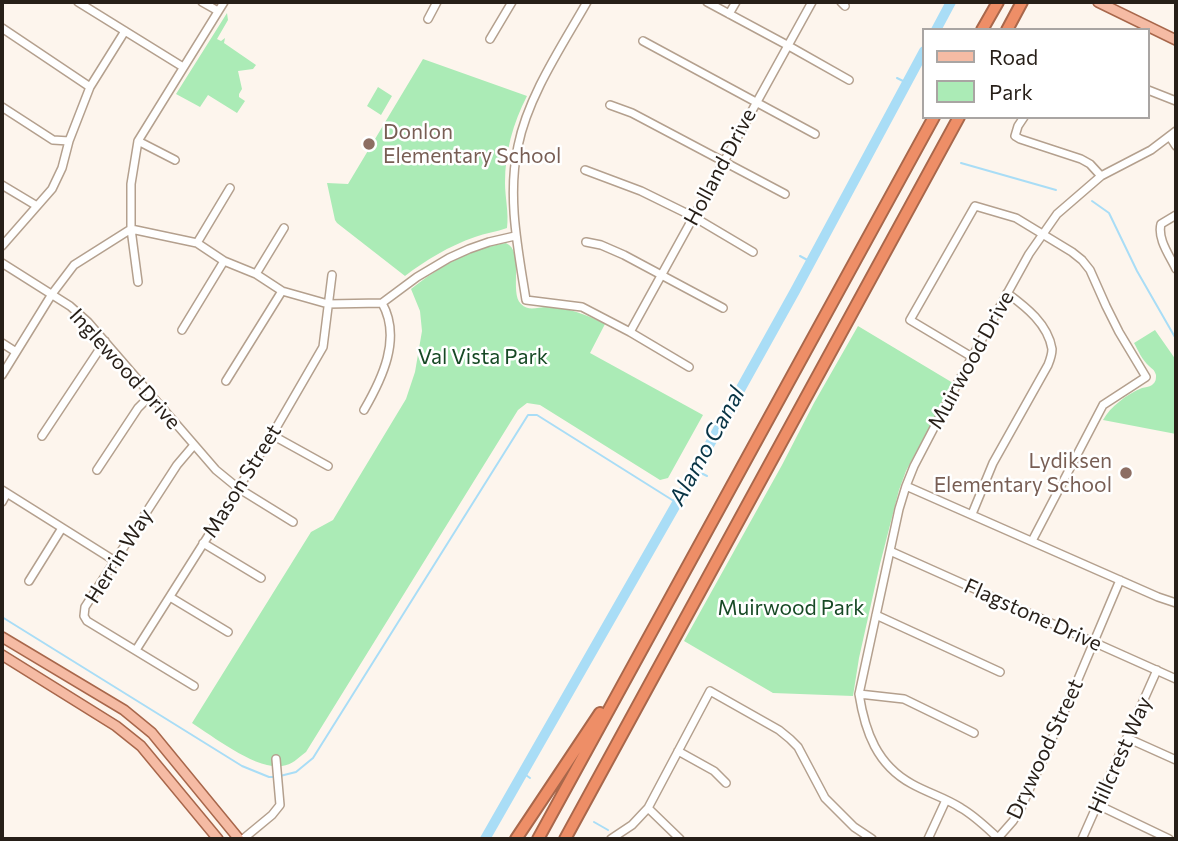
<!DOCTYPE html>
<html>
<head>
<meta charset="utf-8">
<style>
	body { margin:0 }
	#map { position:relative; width:1178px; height:841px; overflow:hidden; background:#fdf5ed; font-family:Commissioner,sans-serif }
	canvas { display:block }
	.frame { position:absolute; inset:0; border:4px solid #271f18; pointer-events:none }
	.legend { position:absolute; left:922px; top:28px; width:228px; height:91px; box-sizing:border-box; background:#fff; border:2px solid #a9a5a3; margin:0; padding:9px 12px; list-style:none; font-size:21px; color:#271f18 }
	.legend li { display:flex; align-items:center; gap:14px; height:35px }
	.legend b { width:35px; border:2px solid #a9a5a3 }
</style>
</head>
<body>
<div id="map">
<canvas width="1178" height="841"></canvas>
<div class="frame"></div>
<ul class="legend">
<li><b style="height:9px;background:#f5bba4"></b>Road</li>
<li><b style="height:19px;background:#abebb6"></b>Park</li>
</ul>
</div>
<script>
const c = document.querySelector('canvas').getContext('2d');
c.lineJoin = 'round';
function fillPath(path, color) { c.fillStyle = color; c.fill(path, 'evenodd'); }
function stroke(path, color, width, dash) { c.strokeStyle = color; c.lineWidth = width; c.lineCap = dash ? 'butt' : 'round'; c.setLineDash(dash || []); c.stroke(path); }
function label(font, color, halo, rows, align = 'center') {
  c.font = font + ' Commissioner,sans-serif'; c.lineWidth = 5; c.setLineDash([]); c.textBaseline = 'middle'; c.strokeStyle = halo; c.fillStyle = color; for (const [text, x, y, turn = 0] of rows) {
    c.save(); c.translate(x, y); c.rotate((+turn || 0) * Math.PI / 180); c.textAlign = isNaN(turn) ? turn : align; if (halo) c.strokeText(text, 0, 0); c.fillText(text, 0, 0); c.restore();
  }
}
fillPath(new Path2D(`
	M227,13L228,20L217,39L221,41L225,38L224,43L256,65L253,69L238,71L242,89L239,94V97L245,101L237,113L208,95L200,107L176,94Z
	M423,59L527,96C513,123 505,152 505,183C505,197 509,213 507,228C497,232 485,233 475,237C449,246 426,260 405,276L337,223L335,220L327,183L348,184Z
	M378,87L392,96L381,115L367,106Z
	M506,243C525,251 509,293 521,304C529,312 537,307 547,307C568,307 587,315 605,324L590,353L703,415L668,478L660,480L540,405L527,403L518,410L306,752C298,758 292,765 282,766C256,770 214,737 192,723L311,532L333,520L406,399L415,372L422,331L420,311L411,289C439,267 470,249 506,243Z
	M858,326L953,383L906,471L899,490L880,564L859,658L853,696L773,693L684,641L782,465L814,403Z
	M1155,330L1176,360V434L1103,420C1110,407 1127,394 1142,388C1145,387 1149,387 1152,385C1156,382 1156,379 1156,375C1154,369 1153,370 1149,366C1142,360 1138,350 1134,343Z`), '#abebb6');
stroke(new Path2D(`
	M897,78L907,83
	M961,163L1056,190
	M1092,201L1109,213L1137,271L1176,339
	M800,256L811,262
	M695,470L707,476
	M2,617L242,766L269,777H275
	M523,773L530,778
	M280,776L296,772L313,758L528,415H537L677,503
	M594,822L608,830`), '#a9ddf6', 2);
stroke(new Path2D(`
	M936,30L951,2
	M485,839L677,503L795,291L924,51`), '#a9ddf6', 10);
const minor = new Path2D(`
	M78,2L183,67
	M202,2L218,11
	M587,2C562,46 528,96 518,146C507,197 518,249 526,300L582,307L630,332L689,367
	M707,2L787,45L849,80
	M841,2L845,6
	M729,14L736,2
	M428,19L437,2
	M2,28L90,87
	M490,39L512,2
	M643,41L815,134
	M1148,90L1176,101
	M610,105L632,113L785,194
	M2,107L53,140L69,141
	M1024,117L1018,126L1015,136L1020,139L1081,159L1090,164L1101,176
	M1170,137L1176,146
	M138,141L175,160
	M585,170L641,191L694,217L753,252
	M2,185L37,206
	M1176,215L1161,224C1157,239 1170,256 1176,269
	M586,242L601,245L624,255L723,308
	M197,243L230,188
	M2,246L52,189L62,168L69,141L90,87L125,31
	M2,263L70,306L88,322L216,470L238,488L293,522
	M256,274L284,228
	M138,282L131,229V184L138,141L224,2
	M182,330L224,261
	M630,332L812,2
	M2,343L16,352
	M972,357L910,320L975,206L1016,218L1072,252L1082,260L1090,270L1106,306L1119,332L1146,377L1103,405L1032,541
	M2,375L52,294L74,265L131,229L197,243L224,261L256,274L282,291L328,304L382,303L417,277L449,258L469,249L489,242L515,236
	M226,381L282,291
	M364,410C382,379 402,338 382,303
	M272,435L328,466
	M42,436L105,341
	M194,445L177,465L85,607L84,616L87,621L194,686
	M97,470L138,408L151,395
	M906,486L1158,597L1176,603
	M2,490L115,561
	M2,502L7,493
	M972,514L993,463L1048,365C1050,360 1052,354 1052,349C1048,324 1026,307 1007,293
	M203,543L261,578
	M890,551L1176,679
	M29,581L62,528
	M170,597L228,632
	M876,615L1000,672
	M136,650L272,435L323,347L332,275
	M859,694L904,699L974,733
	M1127,738L1176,760
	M678,751L714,771L726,783
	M1098,805L1169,839
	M648,808L680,839
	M998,838L1013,821L1021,808L1068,703L1120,580
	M243,839L272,815L280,805L276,759
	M611,839L632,825L648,808L710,691L779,730L790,739L798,747L825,798L854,827L872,839
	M928,839L946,800
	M999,839C987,828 975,816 961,808C946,798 928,793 912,784C877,765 865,732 859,694L899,509L906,486L914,466L950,397L1029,254L1057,214L1101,176L1151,150L1176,131
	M1082,839L1157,670`);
const major = new Path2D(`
	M1098,2L1176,40
	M2,637L124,710L152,733L239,839
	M2,655L116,726L141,746L218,839`);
const highway = new Path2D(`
	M982,30L998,2
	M1007,30L1022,2
	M516,839L600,713
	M538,839L934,117
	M565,839L959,117`);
stroke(minor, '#b4a08e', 10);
stroke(major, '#a8674b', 12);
stroke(highway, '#a8674b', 14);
stroke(minor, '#fff', 7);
stroke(major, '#f5bba4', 9);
stroke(highway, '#ee8e67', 10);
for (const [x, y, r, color] of [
	[369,144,7,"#8d6e63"],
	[1126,473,7,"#8d6e63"]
]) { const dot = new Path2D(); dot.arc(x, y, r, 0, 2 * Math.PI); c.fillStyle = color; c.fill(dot); stroke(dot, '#fff', 2.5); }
label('21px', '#785e54', '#fff', [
	["Donlon",383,132],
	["Elementary School",383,156],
	["Lydiksen",1112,461,"right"],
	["Elementary School",1112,485,"right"]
], 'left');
label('21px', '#271f18', '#fff', [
	["Holland Drive",720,167,-62],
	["Muirwood Drive",971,360,-61],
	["Inglewood Drive",125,369,48],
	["Mason Street",242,481,-58],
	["Herrin Way",119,556,-58],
	["Flagstone Drive",1033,615,24],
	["Drywood Street",1045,749,-65],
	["Hillcrest Way",1120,755,-66]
]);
label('21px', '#174925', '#fff', [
	["Val Vista Park",483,357],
	["Muirwood Park",791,608]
]);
label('italic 23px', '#083445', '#fff', [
	["Alamo Canal",707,446,-61]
]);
</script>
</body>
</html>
